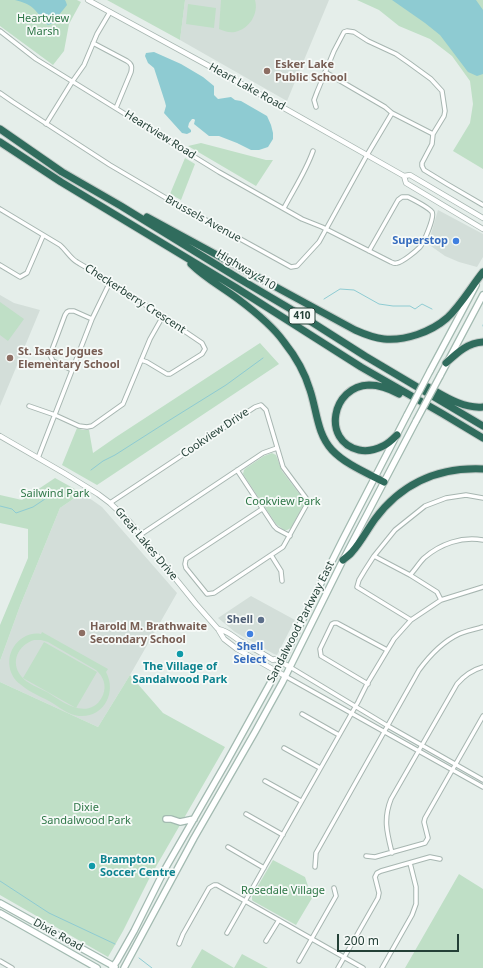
<!DOCTYPE html>
<html>
<head>
<meta charset="utf-8">
<style>
	body { margin:0 }
	#map { position:relative; width:483px; height:968px; overflow:hidden; background:#e5eeea; font-family:"Noto Sans",sans-serif }
	canvas { display:block }
	.scale { position:absolute; left:337px; top:934px; width:122px; height:18px; box-sizing:border-box; border:2px solid #244037; border-top:0; padding-left:5px; font-size:12px; line-height:14px; white-space:nowrap; color:#244037; -webkit-text-stroke:3px #f6faf8; paint-order:stroke }
</style>
</head>
<body>
<div id="map">
<canvas width="483" height="968"></canvas>
<div class="scale">200 m</div>
</div>
<script>
const c = document.querySelector('canvas').getContext('2d');
c.lineJoin = 'round';
function fillPath(path, color) { c.fillStyle = color; c.fill(path, 'evenodd'); }
function stroke(path, color, width, dash) { c.strokeStyle = color; c.lineWidth = width; c.lineCap = dash ? 'butt' : 'round'; c.setLineDash(dash || []); c.stroke(path); }
function label(font, color, halo, rows, align = 'center') {
  c.font = font + ' "Noto Sans",sans-serif'; c.lineWidth = 3.5; c.setLineDash([]); c.textBaseline = 'middle'; c.strokeStyle = halo; c.fillStyle = color; for (const [text, x, y, turn = 0] of rows) {
    c.save(); c.translate(x, y); c.rotate((+turn || 0) * Math.PI / 180); c.textAlign = isNaN(turn) ? turn : align; if (halo) c.strokeText(text, 0, 0); c.fillText(text, 0, 0); c.restore();
  }
}
fillPath(new Path2D(`
	M185,0H329L287,101L180,40Z
	M438,210L483,234V257L477,267L459,262L445,256L428,244Z
	M0,295L14,303L40,310L0,406Z
	M82,493L102,507L177,593L130,675L98,727L0,682V661L20,606L60,508Z
	M251,596L295,620L277,655L274,654L235,632L218,618Z`), '#d3ded9');
fillPath(new Path2D(`
	M0,0H77L81,2L69,24L64,51L53,65L0,26Z
	M107,0H185L180,40Z
	M221,0H255C259,14 249,29 235,32C229,33 224,31 219,29Z
	M357,0H483V169L453,151L470,123L473,104L470,81L452,56L430,39L399,26L379,10Z
	M188,4L216,8L214,28L186,24Z
	M201,143L266,160H273L256,186L188,146Z
	M185,158L195,164L181,200L170,194Z
	M0,302L24,319L8,341L0,335Z
	M260,343L279,364L97,485L62,465L77,428L83,430H89L93,453L116,437Z
	M272,453L276,455L282,471L304,500V504L291,528L287,530H284L276,524L243,474L244,470L246,468L264,456Z
	M55,478L82,493L60,508L20,606L0,661V625L28,558V529L0,523V495L22,500Z
	M42,632L108,669L106,672C117,692 104,718 79,716C68,715 58,706 49,701C39,696 28,691 20,684C9,676 6,660 13,648C19,638 30,632 41,634ZM34,640H41L48,642L96,670C103,676 107,685 103,695C101,699 98,704 94,706C78,715 60,700 47,692C39,688 26,683 21,676C10,662 18,645 34,640Z
	M44,642L97,672L76,708L23,678Z
	M130,675L163,713L225,747L150,877L123,931L108,957L0,895V682L98,727Z
	M273,860L305,877L312,898L296,925L253,901L252,900V896Z
	M459,874L483,889V968H405Z
	M202,949L234,968L242,954L268,968H191Z`), '#bfdfc6');
fillPath(new Path2D(`
	M15,0H65L66,2L67,5L55,20L54,23L48,25C42,20 40,15 35,10C30,4 22,2 15,0Z
	M392,0H476L483,10V74L477,76L468,72L440,35L425,23Z
	M154,52L181,64L203,77L214,86V95L218,99L231,97L235,100L241,101L267,116L271,125L273,133V139L268,147L259,150H251L237,143L219,136H209L194,124L195,120L194,119H192L189,123L188,127L191,130V132L187,134L182,133L164,113L166,106L165,102L154,68L148,63L145,56L146,53Z`), '#8ecbd2');
stroke(new Path2D(`
	M324,299L340,289L354,290L379,304L393,306H410L415,309L422,304L432,309
	M483,325V326
	M91,470L103,461L115,455L173,418L226,385L263,358
	M0,506L12,509L16,513L33,507L45,499
	M0,881L49,913L115,944
	M139,958L152,968`), '#8ecbd2', 1);
const minor = new Path2D(`
	M0,31L36,59L219,172L302,219L322,227L391,262C394,263 394,264 397,263C403,262 416,251 420,247C424,242 435,217 432,212C428,207 414,200 408,197H402L398,200L369,251
	M93,43L127,61C132,64 132,67 131,72L116,108
	M325,72L385,107L392,113L433,134
	M0,93L13,102L110,165L166,198L291,267L297,266L319,242L367,155L392,113
	M316,107L314,100L317,92L334,51L344,32L347,31L354,32L368,41L396,54L409,63L431,79L442,91L445,111L444,116L433,134L432,144L422,163V166L424,170L447,184L483,205
	M46,124L72,82L84,65L97,34L110,12
	M284,208C294,189 306,171 313,151
	M0,209L60,245C67,251 70,258 77,262C83,266 90,269 96,273C132,296 167,319 202,343L205,349L202,354L170,374H167L147,362L141,360
	M0,265L20,277L27,273L43,236
	M72,370L53,361L50,355L65,315L67,312L69,311H74L92,319
	M29,406L55,415L79,426L87,427L92,426L123,404L150,339L163,316
	M38,458L92,319L110,282
	M237,470L274,526L277,529L290,536
	M110,503L255,407L261,405L266,410L283,467L306,498L307,504L283,547L214,593L207,594L186,568L185,564L186,559L262,509
	M140,535L263,453L277,448
	M271,555L281,571L282,581
	M374,556L410,575L437,592L441,600
	M410,575C415,570 419,563 424,558C440,544 462,536 483,540
	M411,620L357,587L359,580L365,570L374,556L395,530L425,506L446,498L466,495L483,498
	M290,667L388,726L483,780
	M285,676L483,787
	M368,684L321,656L320,649L332,624L334,623H337L387,650
	M302,714L339,735
	M284,748L320,768
	M265,781L301,801
	M246,814L283,835
	M228,847L264,868
	M392,853C387,833 383,819 391,799L457,684C464,676 472,670 483,667
	M366,856L375,857L425,843L428,838L424,822L425,818L483,716
	M315,867L316,853L419,670C430,655 442,642 459,634C466,631 475,629 483,627
	M227,933L358,702L367,684L394,639L411,620L441,600L483,587
	M266,941L279,920
	M179,944L183,934L209,888L214,885H217L363,968
	M0,961L12,968
	M299,961L336,896L334,888
	M338,968L378,898L379,893L375,877L377,873L381,871L430,857L440,859
	M382,968L412,915L416,904V887L410,863`);
const tertiary = new Path2D(`
	M88,0L231,78L404,176L410,175L483,218
	M404,176L406,183L483,229
	M0,436L64,473L98,494L110,503L128,520L196,604L218,629L224,639L237,649L285,676
	M218,629C228,631 231,635 240,641C251,647 262,653 273,660L275,659L290,667`);
const secondary = new Path2D(`
	M430,371L476,285
	M440,376L483,295
	M166,819H171L180,822L194,819
	M0,903L115,967
	M0,913L97,968
	M112,968L117,961L134,931L165,869L226,763L277,671L343,539L407,415
	M124,968L194,838L255,732L282,683L343,560L416,421`);
const motorway = new Path2D(`
	M0,129L62,172L121,206L238,278L299,314L365,356L483,426
	M0,142L61,182L235,287L361,367L443,414L483,438
	M147,217L355,330C364,334 374,338 384,339C405,341 431,332 447,318C461,305 471,287 483,272
	M191,264C205,278 222,287 238,299C254,311 272,325 284,342C296,357 305,373 310,390C317,411 317,434 332,450C345,464 367,473 384,482
	M446,363C457,353 467,343 483,342
	M428,387C444,396 463,409 483,407
	M397,435C393,439 388,444 383,446C375,450 368,452 359,450C321,441 332,386 369,385C380,385 390,389 399,394
	M343,560C346,557 350,555 352,552C361,542 367,530 375,519C402,483 438,467 483,469`);
stroke(minor, '#a7b6b1', 5.5);
stroke(tertiary, '#a7b6b1', 6);
stroke(secondary, '#a3bab1', 8);
stroke(motorway, '#c2cac7', 9);
stroke(minor, '#fff', 3.5);
stroke(tertiary, '#fff', 4.5);
stroke(secondary, '#fff', 5.5);
stroke(motorway, '#306c5d', 7);
const secondaryBridge = new Path2D(`
	M407,415L430,371
	M416,421L440,376`);
stroke(secondaryBridge, '#a3bab1', 8, []);
stroke(secondaryBridge, '#fff', 5.5);
for (const [x, y, r, color] of [
	[267,71,4,"#8d6e63"],
	[456,241,4,"#3f7fe0"],
	[10,358,4,"#8d6e63"],
	[261,620,4,"#5c6f8a"],
	[82,633,4,"#8d6e63"],
	[250,634,4,"#3f7fe0"],
	[180,654,4,"#0f9aa8"],
	[92,866,4,"#0f9aa8"]
]) { const dot = new Path2D(); dot.arc(x, y, r, 0, 2 * Math.PI); c.fillStyle = color; c.fill(dot); stroke(dot, '#f6faf8', 1.5); }
for (const [x, y, w] of [
	[302,316,26]
]) { const box = new Path2D(); box.roundRect(x - w / 2, y - 8, w, 16, 3); c.fillStyle = '#f6faf8'; c.fill(box); stroke(box, '#244037', 1); }
label('bold 10px', '#244037', null, [
	["410",302,316]
]);
label('11px', '#2e7747', '#f6faf8', [
	["Heartview",43,19],
	["Marsh",43,32],
	["Sailwind Park",55,494],
	["Cookview Park",283,502],
	["Dixie",86,808],
	["Sandalwood Park",86,821],
	["Rosedale Village",283,891]
]);
label('bold 11px', '#785e54', '#f6faf8', [
	["Esker Lake",275,65],
	["Public School",275,78],
	["St. Isaac Jogues",18,352],
	["Elementary School",18,365],
	["Harold M. Brathwaite",90,627],
	["Secondary School",90,640]
], 'left');
label('11px', '#244037', '#f6faf8', [
	["Heart Lake Road",247,87,29],
	["Heartview Road",160,135,32],
	["Brussels Avenue",203,219,29],
	["Highway 410",246,270,31],
	["Checkerberry Crescent",135,299,33],
	["Cookview Drive",215,433,-34],
	["Great Lakes Drive",146,544,50],
	["Sandalwood Parkway East",301,622,-63],
	["Dixie Road",58,935,29]
]);
label('bold 11px', '#366cbe', '#f6faf8', [
	["Superstop",448,241],
	["Shell",250,647,"center"],
	["Select",250,660,"center"]
], 'right');
label('bold 11px', '#4e5e75', '#f6faf8', [
	["Shell",253,620]
], 'right');
label('bold 11px', '#0d838f', '#f6faf8', [
	["The Village of",180,667],
	["Sandalwood Park",180,680],
	["Brampton",100,860,"left"],
	["Soccer Centre",100,873,"left"]
]);
</script>
</body>
</html>
